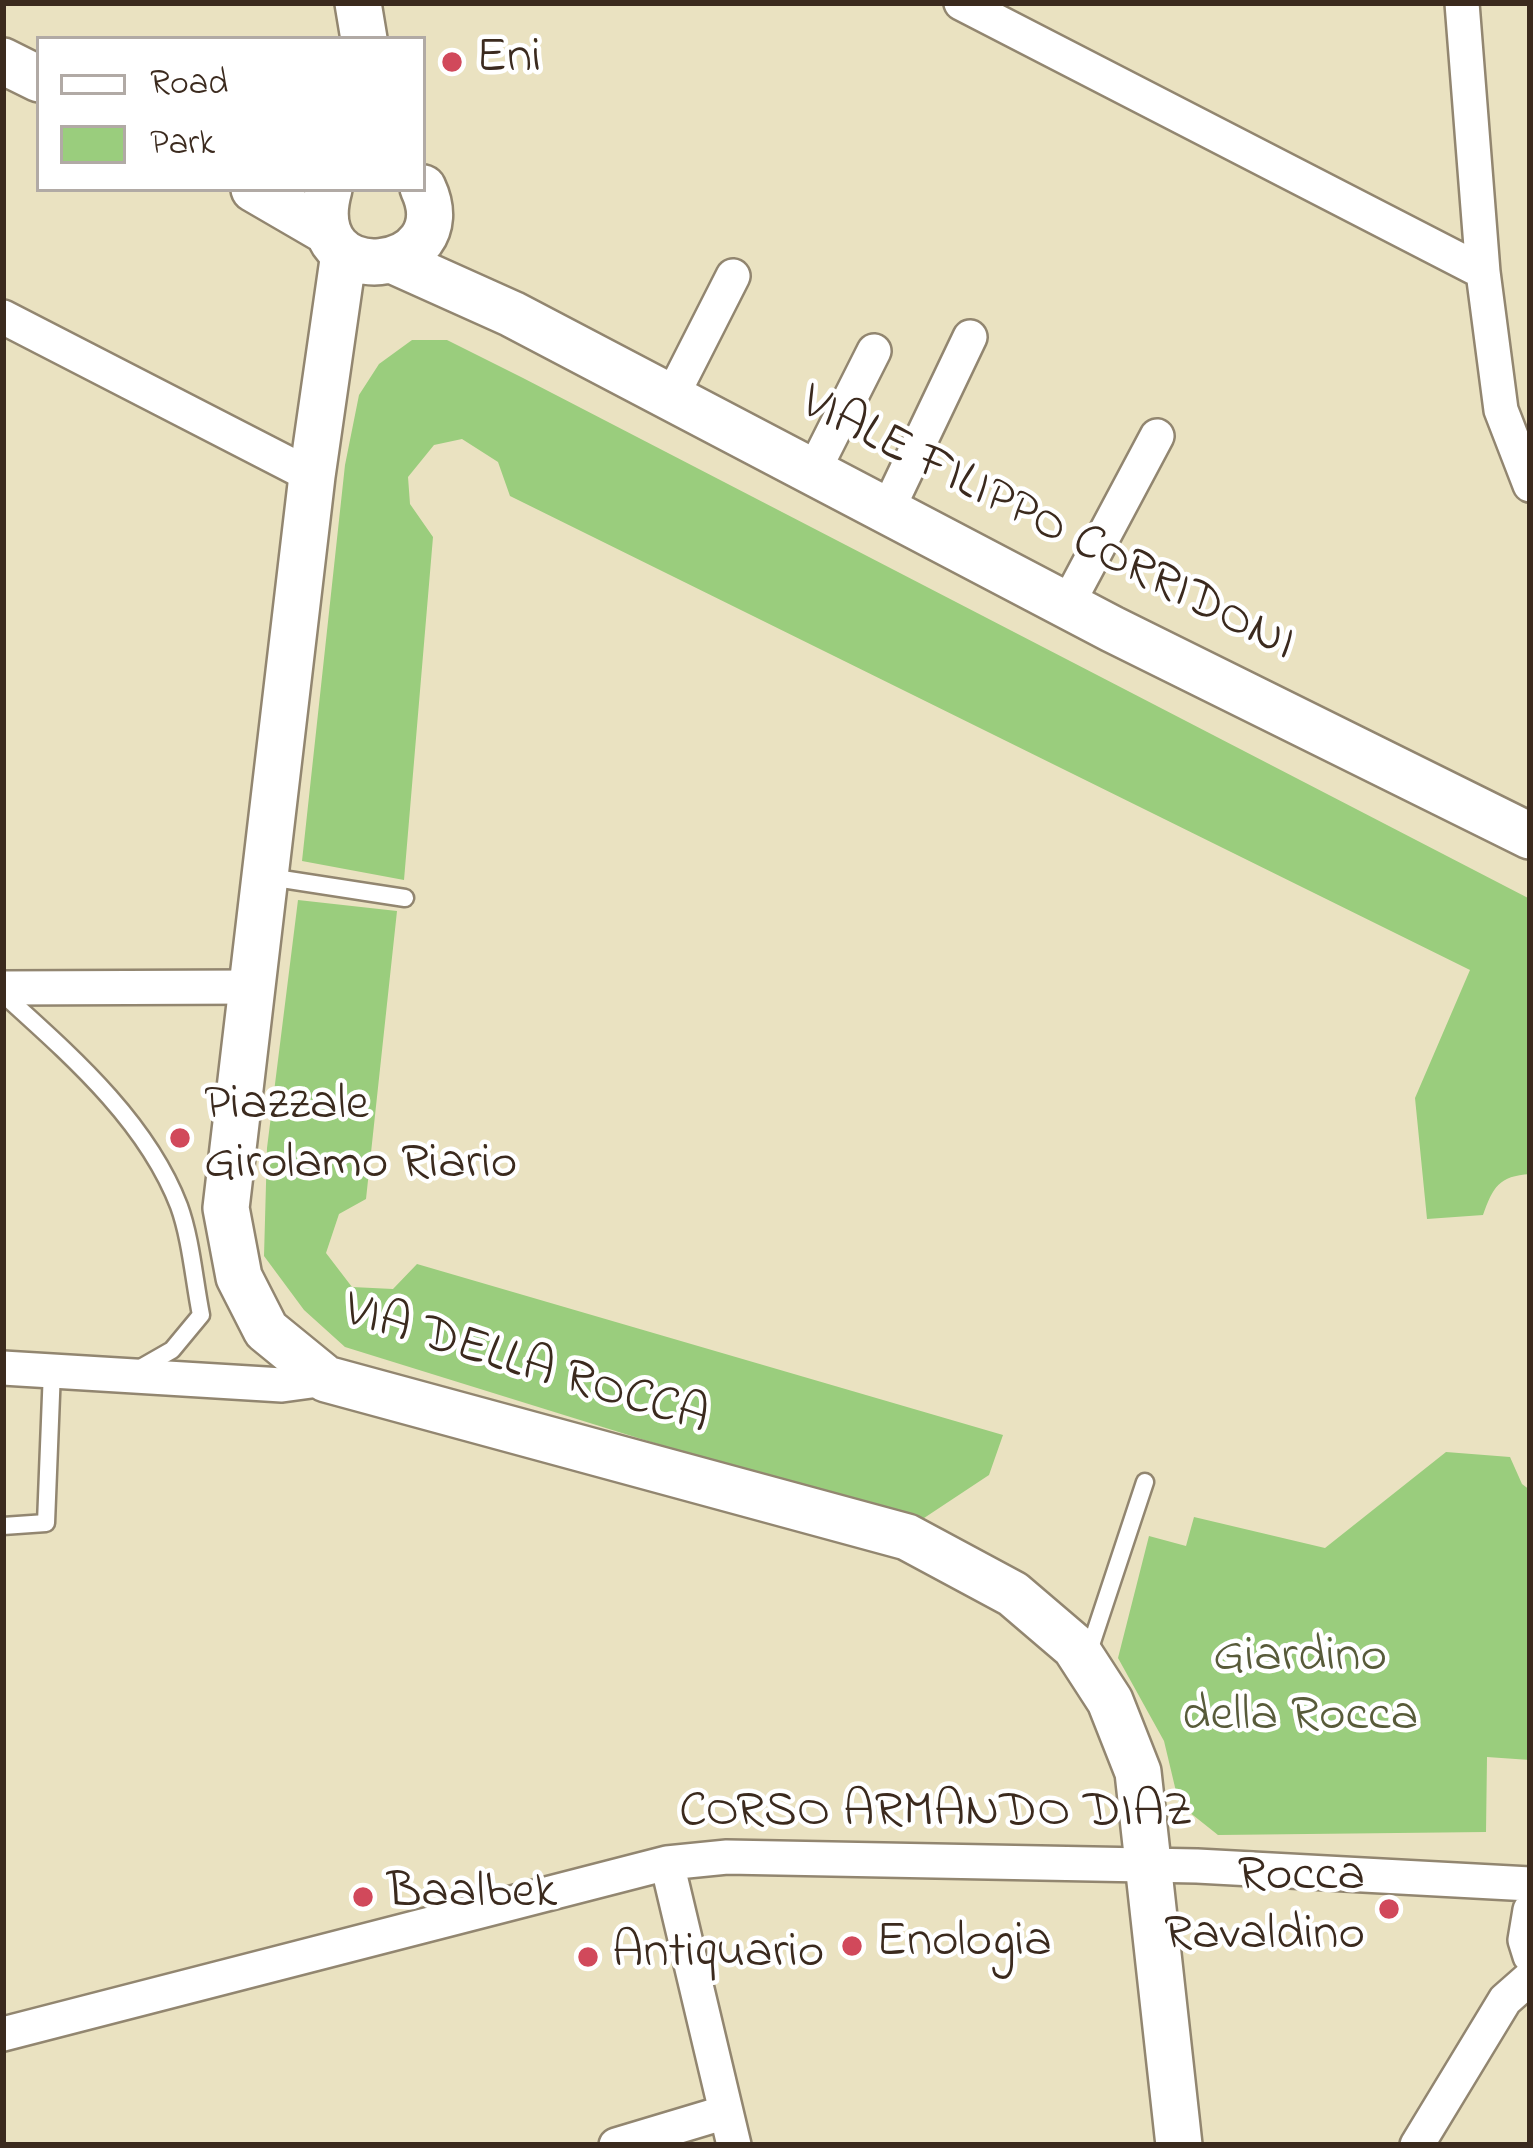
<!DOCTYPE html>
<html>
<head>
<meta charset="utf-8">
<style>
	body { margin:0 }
	#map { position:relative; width:1533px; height:2148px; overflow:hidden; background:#eae2c1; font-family:"Indie Flower",sans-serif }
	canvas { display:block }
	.frame { position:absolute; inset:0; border:6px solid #3b2a1e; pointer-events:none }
	.legend { position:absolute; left:36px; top:36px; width:390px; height:156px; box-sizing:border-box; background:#fff; border:3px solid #b1aaa5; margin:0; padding:15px 21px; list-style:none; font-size:36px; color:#3b2a1e }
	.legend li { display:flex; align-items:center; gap:24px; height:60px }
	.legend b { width:60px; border:3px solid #b1aaa5 }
</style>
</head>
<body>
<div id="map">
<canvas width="1533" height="2148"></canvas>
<div class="frame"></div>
<ul class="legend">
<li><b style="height:15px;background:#fff"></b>Road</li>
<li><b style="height:33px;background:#9acd7d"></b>Park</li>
</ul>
</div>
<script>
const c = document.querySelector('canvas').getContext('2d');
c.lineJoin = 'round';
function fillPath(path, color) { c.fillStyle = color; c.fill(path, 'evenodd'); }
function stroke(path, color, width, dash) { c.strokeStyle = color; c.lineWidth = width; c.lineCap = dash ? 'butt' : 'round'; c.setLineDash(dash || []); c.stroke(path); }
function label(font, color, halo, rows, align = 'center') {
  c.font = font + ' "Indie Flower",sans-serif'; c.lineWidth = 9; c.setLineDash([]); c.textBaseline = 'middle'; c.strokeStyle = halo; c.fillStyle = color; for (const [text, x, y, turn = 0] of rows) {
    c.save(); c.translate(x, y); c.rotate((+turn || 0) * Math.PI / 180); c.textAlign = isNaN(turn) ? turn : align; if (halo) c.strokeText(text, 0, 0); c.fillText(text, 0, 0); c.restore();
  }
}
fillPath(new Path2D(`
	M412,340H447L523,378L1530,899V1174C1499,1176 1493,1187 1483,1215L1427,1219L1415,1098L1470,970L510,496L498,462L462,439L434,445L408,477L410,504L433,537L404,880L302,861L345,465L359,395L379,364Z
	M298,900L397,911L366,1199L339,1214L326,1253L352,1287L393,1289L417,1264L1003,1435L989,1475L915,1524L345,1347L304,1310L264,1256L267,1148Z
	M1446,1452L1510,1457L1522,1484L1530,1490V1760L1487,1757L1486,1832L1218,1835L1179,1804L1164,1741L1118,1658L1149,1536L1186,1546L1194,1517L1325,1548Z`), '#9acd7d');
const lane = new Path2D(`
	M269,877L405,898
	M3,994C69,1054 146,1120 179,1206C191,1239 194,1280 201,1315L172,1350L137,1370
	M3,1526L46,1523L52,1370
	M1087,1657L1145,1482`);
const street = new Path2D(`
	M961,3L1483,272
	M1462,3L1483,272L1501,410L1530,485
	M3,317L312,476
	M671,398L733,276
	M813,472L874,351
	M887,511L970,337
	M1067,605L1157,436
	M3,988L253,987
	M3,1368L282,1385L326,1379
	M667,1863L734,2145
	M1530,1910L1525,1940L1530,1956
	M3,2034L667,1863L727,1857L1197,1866L1530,1884
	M616,2145L726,2112
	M1417,2145L1505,2000L1530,1978`);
const secondary = new Path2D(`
	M358,3L364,39
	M3,61L39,79
	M254,189L328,232
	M329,189C299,297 464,275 423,188
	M344,253L312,476L226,1208L239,1277L266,1330L326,1379L907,1537L1013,1594L1075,1647L1110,1701L1138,1772L1179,2145
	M394,261L512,314L1112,629L1530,836`);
stroke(lane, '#928670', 21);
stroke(street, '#928670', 38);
stroke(secondary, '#928670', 50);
stroke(lane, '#fff', 16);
stroke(street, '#fff', 33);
stroke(secondary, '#fff', 45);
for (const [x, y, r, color] of [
	[452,62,12,"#d1495b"],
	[180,1138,12,"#d1495b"],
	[363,1897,12,"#d1495b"],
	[1389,1909,12,"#d1495b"],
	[852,1946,12,"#d1495b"],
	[588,1957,12,"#d1495b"]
]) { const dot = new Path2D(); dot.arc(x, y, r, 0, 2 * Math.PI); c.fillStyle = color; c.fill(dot); stroke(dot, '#fff', 4.5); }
label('51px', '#3b2a1e', '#fff', [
	["Eni",476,62],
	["Piazzale",204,1109],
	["Girolamo Riario",204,1168],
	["Rocca",1365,1880,"right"],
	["Ravaldino",1365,1939,"right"],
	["Baalbek",387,1897],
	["Enologia",876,1946],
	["Antiquario",612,1957]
], 'left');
label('51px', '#3b2a1e', '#fff', [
	["VIALE FILIPPO CORRIDONI",1046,527,27],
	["VIA DELLA ROCCA",525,1368,17],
	["CORSO ARMANDO DIAZ",936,1816]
]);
label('51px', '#585b3a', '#fff', [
	["Giardino",1300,1661],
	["della Rocca",1300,1720]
]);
</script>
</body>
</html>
